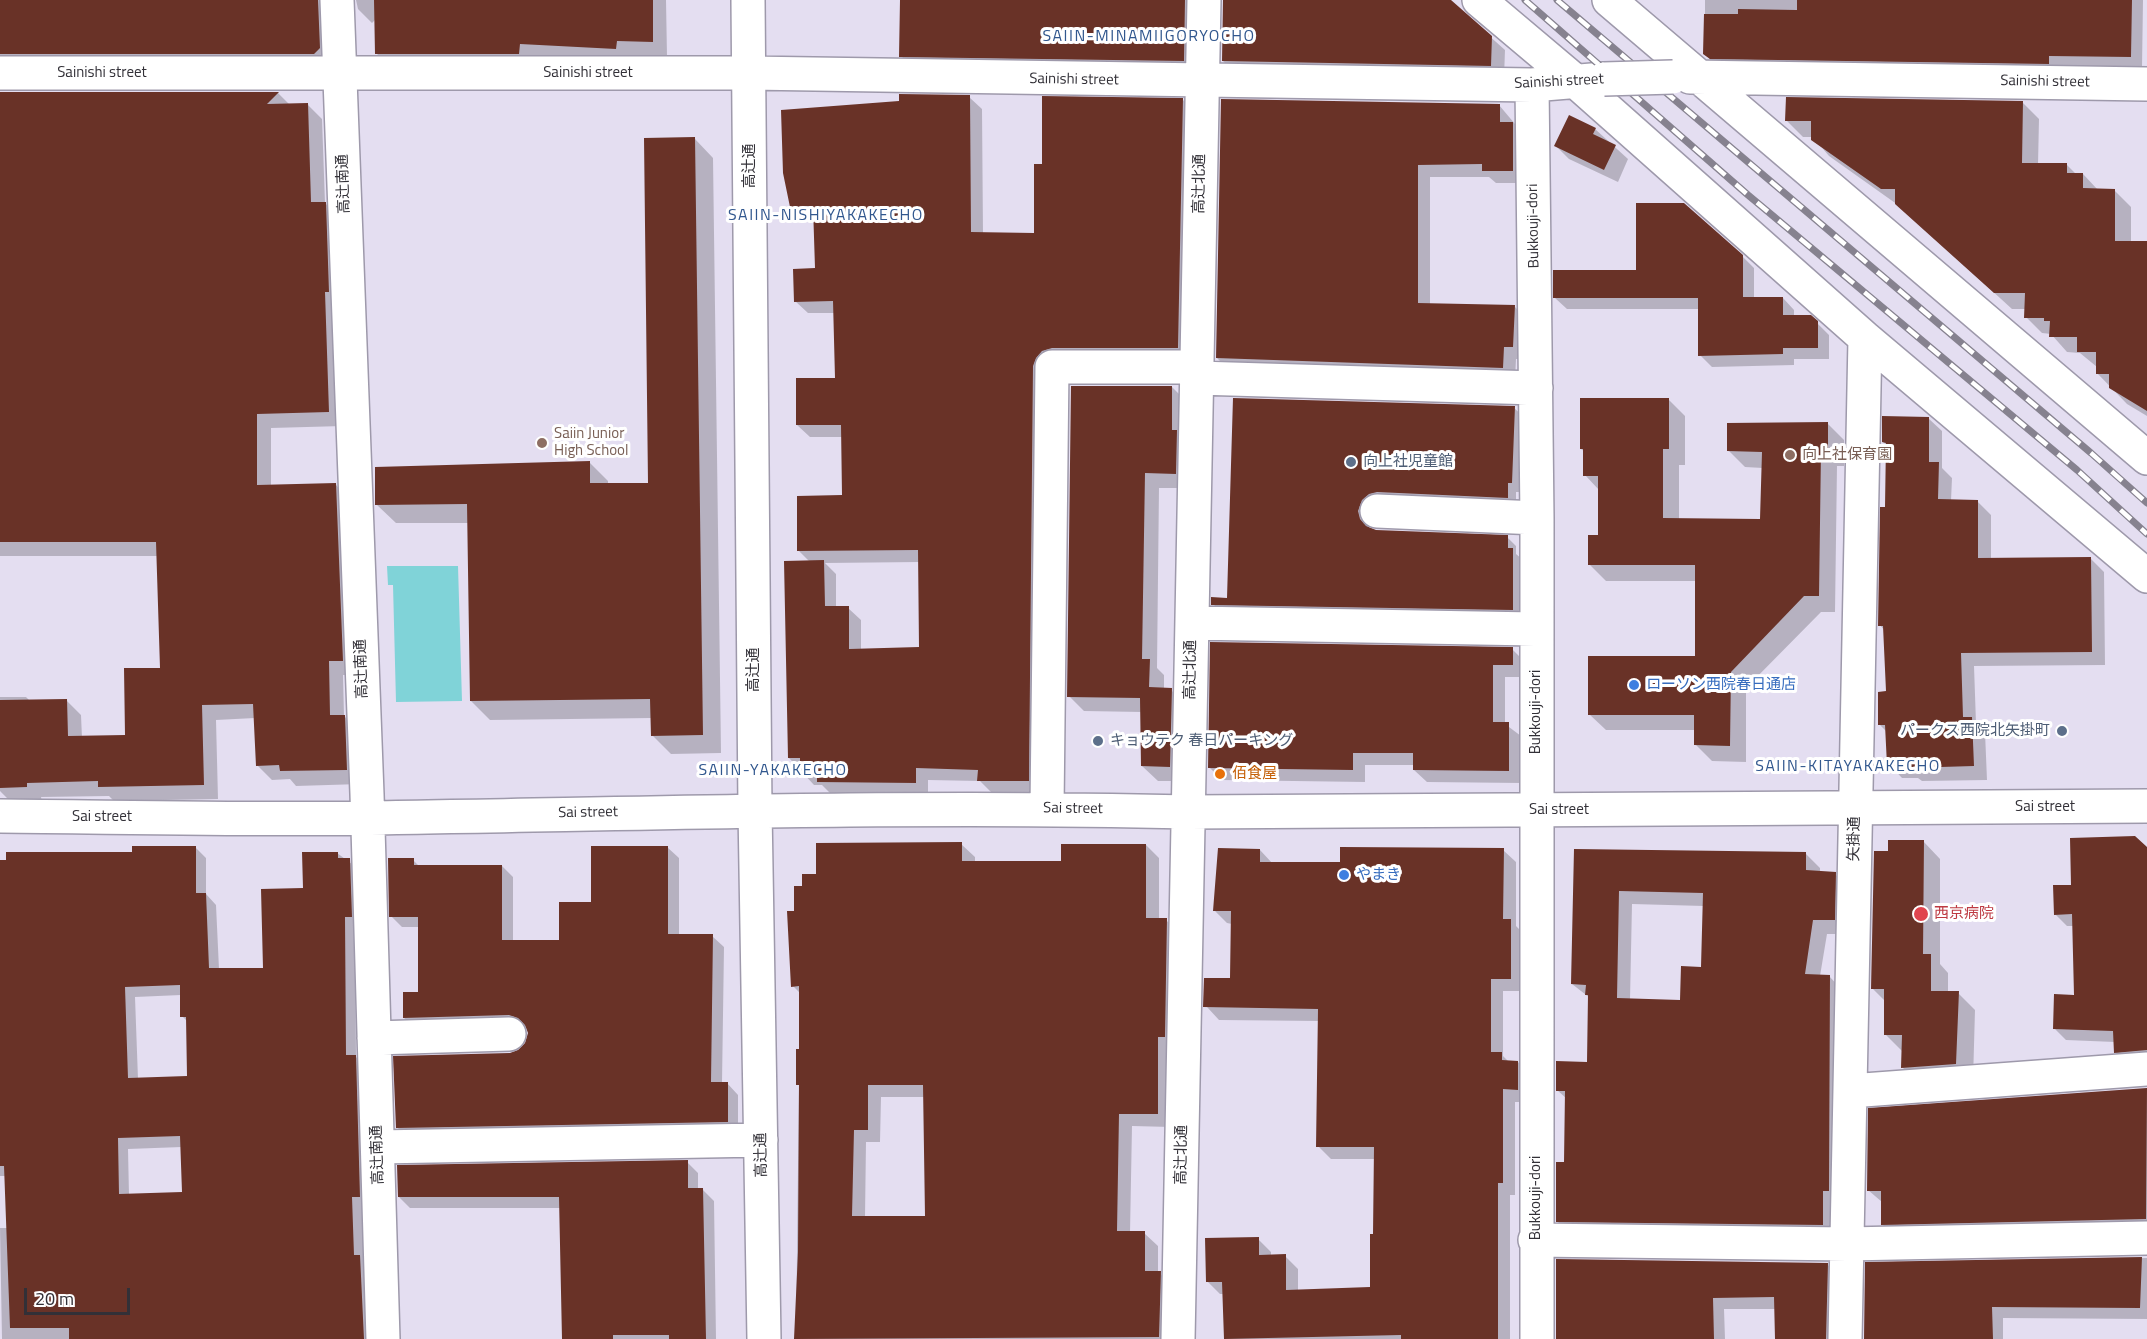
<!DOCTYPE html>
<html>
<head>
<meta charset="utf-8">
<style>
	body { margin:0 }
	#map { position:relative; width:2147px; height:1339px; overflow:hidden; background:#e4def1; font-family:"Titillium Web",sans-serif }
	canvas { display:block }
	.scale { position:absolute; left:24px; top:1288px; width:106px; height:27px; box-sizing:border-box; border:3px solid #323037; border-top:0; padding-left:8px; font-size:18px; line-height:21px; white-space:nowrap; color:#323037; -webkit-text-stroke:4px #fff; paint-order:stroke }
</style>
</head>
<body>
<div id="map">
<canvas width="2147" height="1339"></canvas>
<div class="scale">20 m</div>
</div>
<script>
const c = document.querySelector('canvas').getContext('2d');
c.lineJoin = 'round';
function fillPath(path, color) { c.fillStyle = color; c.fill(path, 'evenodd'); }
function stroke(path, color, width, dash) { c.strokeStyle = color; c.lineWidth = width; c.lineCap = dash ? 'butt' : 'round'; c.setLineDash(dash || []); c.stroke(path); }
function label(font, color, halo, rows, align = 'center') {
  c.font = font + ' "Titillium Web","Noto Sans JP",sans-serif'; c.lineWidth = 6; c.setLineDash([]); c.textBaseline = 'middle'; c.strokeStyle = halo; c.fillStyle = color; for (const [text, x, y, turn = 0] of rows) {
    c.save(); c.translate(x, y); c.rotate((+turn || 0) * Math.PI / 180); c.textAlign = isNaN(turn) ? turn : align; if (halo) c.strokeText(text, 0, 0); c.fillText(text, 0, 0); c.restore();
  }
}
fillPath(new Path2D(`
	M387,566H458L462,701L396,702L393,585H388Z`), '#80d3d8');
fillPath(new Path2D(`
	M0,0H340L334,63L0,77Z
	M356,0H666L667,56L631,55L630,63L391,68L377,54L376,19L372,23L358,9Z
	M901,0H1202L1205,81L922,77L901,56Z
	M1449,0L1505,50L1504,78L1236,74L1223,61Z
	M1705,0H2143L2142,68L1716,66L1705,54Z
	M0,93H278L290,105L307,104L322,119L325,203L340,218L343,426L271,428V486L336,485L350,500L357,675H343L344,716L359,731L361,784L296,786L290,779L272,780L257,765L255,718L216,720L218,799L114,801L109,796L41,797L42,802H11L0,791V697H26L30,701L66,700L81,715L82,738L127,737L162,669L158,556H0Z
	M969,97L982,109L983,234H1036L1043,166L1183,100L1195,112L1190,360H1065L1040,793L991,792L980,781L928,780V795L831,794L822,785H814L789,758L810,562L799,551L844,497L843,437H810L797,425L836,379L835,313H808L795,301L816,270L815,218L804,219L791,206ZM920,562L921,648L861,650V620L848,608H836V574L825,563Z
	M1222,101L1499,105L1526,137V183H1496L1489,177H1430V304L1514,306L1527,319L1526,359H1516L1515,380L1230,371L1217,358Z
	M2022,102L2039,119L2038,165H2067L2076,174H2083L2098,190H2114L2131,207V242L2147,243V416L2127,404L2097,373V367L2080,353L2067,352L2051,334L2042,333L2026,317V309H2012L1898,205L1829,156L1813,137H1803L1787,121Z
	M1595,129L1628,159L1618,182L1569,159L1556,146Z
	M695,139L713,158L721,753L671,754L652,735V718L490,720L471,701L469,523H396L377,505L589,462L608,481V485H650Z
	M1742,256L1754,268V298H1783L1794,310V317L1817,323L1829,335V359H1794V365L1712,367L1700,355V309H1567L1555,298L1638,272Z
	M1172,387L1187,402L1191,488H1159L1157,668L1164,675V689L1171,690L1186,705L1185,781H1158L1142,766V712L1084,711L1069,696Z
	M1234,399L1514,408L1524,417L1521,492H1516V507L1367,521L1369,529L1375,531L1507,537L1516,546V554L1522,559V619L1222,613L1213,604L1228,599Z
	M1669,400L1685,416V465H1679V520L1762,521L1763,468L1745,467L1729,451L1828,424L1844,440V466H1837L1835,612H1821L1746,688V762L1712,761L1696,745V730H1606L1589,714L1696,658V581H1606L1589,564L1599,536V490L1585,475V452L1581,449Z
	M1928,418L1942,431V468L1952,478L1951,501H1977L1991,515V560L2091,559L2104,572L2105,665L1974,666L1976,723L1985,732L1987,780L1922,781L1918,778H1902L1889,764L1887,732L1880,725L1887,693L1885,631L1880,625L1887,508L1888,446L1883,442Z
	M1512,649L1525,662V677H1505V724L1521,736V783L1427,782L1414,770V765H1365V782L1222,780L1209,767Z
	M1923,841L1940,859V964L1948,973V993H1958L1975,1010L1973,1081L1920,1085L1903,1068V1052L1885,1034V1001L1872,988L1890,853Z
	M961,844L975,857V862H1062L1146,845L1159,858V919L1166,920L1179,933L1171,1127L1132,1126L1130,1233H1144L1158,1246V1272L1173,1285L1172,1339H796L800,993L793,986L796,912L804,888L817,875ZM881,1097H925L926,1217H865L866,1142H880Z
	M195,847L206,858V894L216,905L219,969H264L304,889L337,853L360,870L355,927L356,1057L366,1067L370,1207H362L364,1261L370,1267L374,1339H0H2L0,1228H7L6,1176H0V861L133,854ZM181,995L182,1016L187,1021L189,1078L138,1079L135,997ZM182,1147L184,1193L129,1195L128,1149Z
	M667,847L679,858V936H712L724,947L722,1083H727L738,1095V1133L408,1139L397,1127L510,1054L519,1052L527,1044L529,1033L528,1028L521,1026L416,1029L404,1018L419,994V927H402L391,916L413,860L419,866H502L513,877V941H561L593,904Z
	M2147,849V1063L2127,1064L2115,1052V1042L2066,1040L2055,1029L2076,996L2074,926H2067L2055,914L2073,886Z
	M1260,850L1273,864H1341L1503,850L1516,862V926L1523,933V991H1503V1056L1509,1062H1518L1530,1075V1102H1515V1195H1510V1339H1226L1224,1294H1220L1207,1281L1258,1239L1271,1252V1256H1285L1298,1269V1291L1371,1289L1375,1235V1159H1331L1318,1146L1319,1021L1219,1020L1207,1007L1231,979L1232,924L1227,923L1215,911Z
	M1575,850L1806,854L1820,868V873L1835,874L1849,888L1848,934H1827L1820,976H1829L1843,991L1836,1239L1571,1235L1557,1221L1565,1164L1567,1099L1557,1090L1588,1064L1590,998L1572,984ZM1632,904L1704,906L1703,968L1682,1002L1630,1000Z
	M2147,1089V1231L1894,1236L1882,1224V1202L1868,1190L1870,1110Z
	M687,1162L698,1173V1190H703L714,1201L716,1339H563L561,1208H410L399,1197Z
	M2147,1258V1319L2003,1318V1339H1865L1867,1264Z
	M1827,1264L1839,1276L1838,1339H1777L1776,1309H1724L1725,1339H1557Z`), '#0003');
fillPath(new Path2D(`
	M0,0H318L320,48L314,54H0Z
	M374,0H653V42L617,41L616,49L520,44L519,54H375Z
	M900,0H1185L1184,61L899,57Z
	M1223,0H1451L1492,36L1491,66L1222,61Z
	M1797,0H2132L2131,57L2049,56V64L1710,59L1703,54L1704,14H1738V9L1797,10Z
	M0,92H279L267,104L308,103L311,202H326L329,292H325L329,412L257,414V485L336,483L343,661H329L330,715H345L347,770L280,771L279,765L256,766L253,704L202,705L204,785L98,787V781L27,783V787L0,788V700L67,699L68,736L125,735L124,668H160L156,542H0Z
	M899,94L970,95L971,232L1034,233V164H1042V96L1183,98L1178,348H1052L1042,351L1036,358L1033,366L1029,781H977L978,770L916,768V783L817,782V773H800V758H788L784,561L824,560L825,606H849V649L919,647L918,550L797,551V496L842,495L841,425H796V378H835L833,301L794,302L793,269L815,268L813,206L790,207L783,173L781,110L899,101Z
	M1786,97L2023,101L2022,163H2067V173H2083V188L2115,189V241H2147V411L2109,388V374H2096V352H2077V337H2049L2050,321H2044V318H2024L2025,293H1994L1895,204V189H1881L1811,140V121H1785Z
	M1221,99L1500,104V122H1513V171H1482V164L1418,165V303L1515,305L1513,347H1504L1503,368L1216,358Z
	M1569,115L1596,128L1593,134L1616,145L1604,170L1554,146Z
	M695,137L703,735L651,736L650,699L470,701L467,504L375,505V467L590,461V483H648L644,138Z
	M1636,203H1684L1743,255V297H1783V315H1811L1818,321V348H1783V354L1698,356V298H1553V270H1636Z
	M1071,386H1172V430H1177L1176,474L1145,473L1142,659H1150L1149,687L1172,688L1170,767L1141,766L1140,698L1067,697Z
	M1233,398L1515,406L1512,483H1508V498L1377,492L1369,494L1362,500L1358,511L1360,519L1366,526L1376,530L1508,535V548H1513V610L1211,605V597L1227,598Z
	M1580,398H1669V449H1663V518L1760,519L1762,452L1727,451V423L1828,422V450H1821L1819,596H1804L1731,672L1730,746L1694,745V715H1588V656H1695V565H1588V535H1598V476H1583V449H1580Z
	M1882,416L1929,417V462H1939L1938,499L1978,500V558L2091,557L2092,652L1961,653L1963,717H1972L1974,766L1907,768V764L1887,765L1885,725H1878V692L1886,691L1883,626H1878L1880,507H1885L1886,443L1882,442Z
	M1210,642L1513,647V665H1493V722H1509V771L1413,770V753H1353V770L1208,768Z
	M2135,836L2147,847V1050L2114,1053L2113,1031L2053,1029L2054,994L2074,995L2072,914L2054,915L2053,885H2071L2070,838Z
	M1888,840H1924L1923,954H1931V991H1959L1956,1064L1901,1068L1902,1035H1884V989H1871L1874,851H1888Z
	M962,842V861H1061V844H1146V918H1167L1165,1037H1158V1114H1119L1117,1231H1145V1271H1161L1159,1337L794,1339L798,1252L799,1085H796V1049H799V986L791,987L787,911H794V886H802V874H816V843ZM868,1085H923L925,1216H852L854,1130H868Z
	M132,846H196V893H206L209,968H263L261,889L303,888L302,852H338V858H350L352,917H345L346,1055H356L360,1197H352L354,1255H360L364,1339H69V1328H10L4,1166H0V860H6V852H132ZM180,985V1017H186L187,1076L128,1078L125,987ZM180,1136L182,1192L119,1194L118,1138Z
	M591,846H668V934H713L711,1082H728V1122L396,1128L393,1056L510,1053L518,1050L525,1043L528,1033L525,1025L518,1018L509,1015L403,1018V992H418V917H389L388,858H414V865H502V940H559V902H591Z
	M1340,847L1504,848L1503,919H1511V979H1491V1052H1502V1060L1518,1061V1090L1503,1089V1183H1498V1339H1401V1335L1224,1339L1222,1282H1206L1205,1238L1259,1237V1255L1286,1254V1290L1370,1287V1234H1373L1374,1147H1316L1318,1009L1203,1007L1204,978H1230L1231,911H1213L1218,848L1260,849V862H1340Z
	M1574,849L1806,852V870L1836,872L1835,920H1813L1805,974L1830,975L1829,1191H1823V1225L1556,1222V1162H1564L1565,1091H1556V1061L1587,1062L1588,995H1585L1586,985L1571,984ZM1619,891L1703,893L1701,967L1681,966L1680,1000L1617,998Z
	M2147,1088L2146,1219L1881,1225V1191H1867L1868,1108Z
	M688,1160V1188H703L706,1339H669V1335H613V1339H562L559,1197H398L397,1165Z
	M2142,1257L2140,1308L1992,1307L1993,1339H1864L1865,1262Z
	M1556,1259L1828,1263L1826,1339H1775L1774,1297L1713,1298L1714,1339H1556Z`), '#693227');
const minor = new Path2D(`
	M337,0L367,794L383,1339
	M748,0L755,810L764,1339
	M1479,0L1574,80L1865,338L2147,576
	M1609,0L2147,458
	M0,73H749L1532,85L1604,79
	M1690,77L2147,84
	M1532,85L1537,518V1339
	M1197,378L1536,388
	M1377,511L1537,518
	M1192,623L1535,629
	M1047,808L1052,367H1198
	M0,816C123,817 247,820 370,818C643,814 916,805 1189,812L2147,806
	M374,1038L509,1034
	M1850,1091L2147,1069
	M378,1147L761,1140
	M1535,1240L1847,1244L2147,1238
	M1178,1339L1204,0
	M1845,1339L1865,338`);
stroke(minor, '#9e99ab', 36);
stroke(minor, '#fff', 33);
const rail = new Path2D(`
	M1525,0L1748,195L2077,470L2147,534
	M1557,0L2091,453L2147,503`);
stroke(rail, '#86828f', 7);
stroke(rail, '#fff', 4.5, [14]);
const minorBridge = new Path2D(`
	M1604,79L1673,77`);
stroke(minorBridge, '#9e99ab', 36, []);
stroke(minorBridge, '#fff', 33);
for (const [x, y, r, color] of [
	[542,443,6,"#8d6e63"],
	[1790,455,6,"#8d6e63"],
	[1351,462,6,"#5c6f8a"],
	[1634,685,6,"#3f7fe0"],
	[2062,731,6,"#5c6f8a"],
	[1098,741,6,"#5c6f8a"],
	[1220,774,6,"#e8710a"],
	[1344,875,6,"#3f7fe0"],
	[1921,914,8,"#e0444e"]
]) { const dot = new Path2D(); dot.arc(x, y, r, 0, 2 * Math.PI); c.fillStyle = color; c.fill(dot); stroke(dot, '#fff', 2); }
label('15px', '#323037', '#fff', [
	["Sainishi street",102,73],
	["Sainishi street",588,73],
	["Sainishi street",1074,80,1],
	["Sainishi street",1559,82,-3],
	["Sainishi street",2045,82,1],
	["高辻通",750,166,-90],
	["高辻南通",344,184,-92],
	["高辻北通",1200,184,-89],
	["Bukkouji-dori",1534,226,-91],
	["高辻南通",362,669,-92],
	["高辻通",754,670,-90],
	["高辻北通",1191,670,-89],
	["Bukkouji-dori",1536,712,-90],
	["Sai street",2045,807],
	["Sai street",1073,809,1],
	["Sai street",1559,810],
	["Sai street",588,813,-1],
	["Sai street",102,817],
	["矢掛通",1855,839,-89],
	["高辻南通",378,1155,-92],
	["高辻通",762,1155,-91],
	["高辻北通",1182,1155,-89],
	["Bukkouji-dori",1536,1198,-90]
]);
label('15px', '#785e54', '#fff', [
	["Saiin Junior",554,434],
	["High School",554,451],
	["向上社保育園",1802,455]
], 'left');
label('15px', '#4e5e75', '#fff', [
	["向上社児童館",1363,462],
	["パークス西院北矢掛町",2050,731,"right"],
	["キョウテク 春日パーキング",1110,741]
], 'left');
label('15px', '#366cbe', '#fff', [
	["ローソン西院春日通店",1646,685],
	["やまき",1356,875]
], 'left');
label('15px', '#c56008', '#fff', [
	["佰食屋",1232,774]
], 'left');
label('15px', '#be3a42', '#fff', [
	["西京病院",1934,914]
], 'left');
c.letterSpacing = '1.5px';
label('16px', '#31578e', '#fff', [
	["SAIIN-MINAMIIGORYOCHO",1149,37],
	["SAIIN-NISHIYAKAKECHO",826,216],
	["SAIIN-KITAYAKAKECHO",1848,767],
	["SAIIN-YAKAKECHO",773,771]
]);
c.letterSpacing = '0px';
</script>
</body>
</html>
